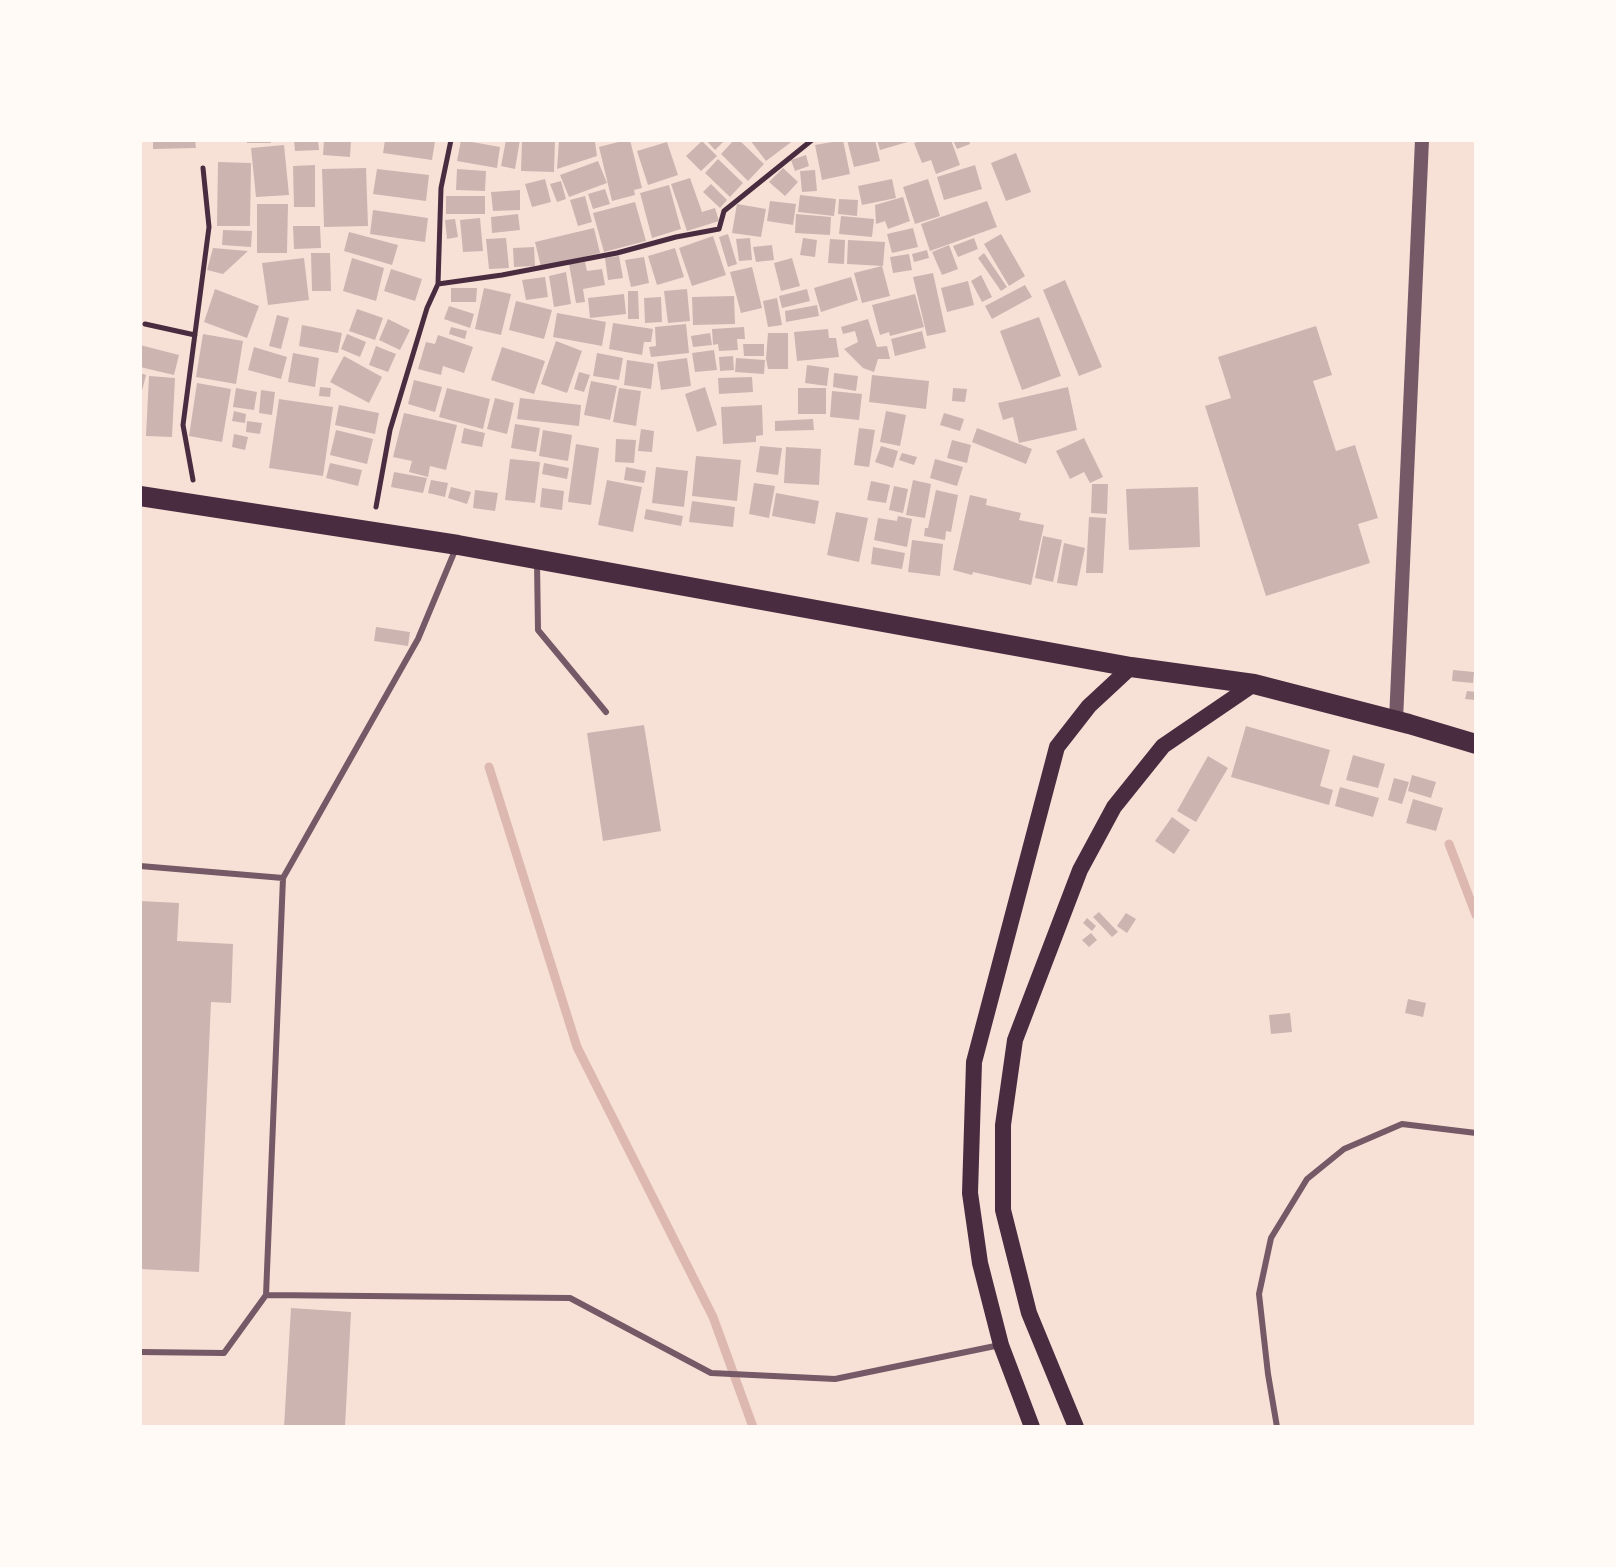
<!DOCTYPE html>
<html>
<head>
<meta charset="utf-8">
<style>
	body { margin:0 }
	#map { position:relative; width:1616px; height:1567px; overflow:hidden; background:#f7e1d7; font-family:Literata,serif }
	canvas { display:block }
	.frame { position:absolute; inset:0; border:142px solid #fffaf5; pointer-events:none }
</style>
</head>
<body>
<div id="map">
<canvas width="1616" height="1567"></canvas>
<div class="frame"></div>
</div>
<script>
const c = document.querySelector('canvas').getContext('2d');
c.lineJoin = 'round';
function stroke(path, color, width, dash) { c.strokeStyle = color; c.lineWidth = width; c.lineCap = dash ? 'butt' : 'round'; c.setLineDash(dash || []); c.stroke(path); }
function fillPath(path, color) { c.fillStyle = color; c.fill(path, 'evenodd'); }
stroke(new Path2D(`
	M489,767L577,1047L713,1317L753,1427
	M1449,844L1476,915`), '#dcb8b0', 9);
fillPath(new Path2D(`
	M153,140H195L196,148L153,149Z
	M247,140H271V143H247Z
	M294,140H318L319,150L295,151Z
	M324,140H351L350,157L323,155Z
	M385,140L435,141L432,160L383,153Z
	M461,140L500,147L497,168L457,161Z
	M506,140H520L515,169L501,166Z
	M522,140H555L554,172L521,171Z
	M559,140L595,142L597,156L557,169Z
	M626,140H630L642,188L634,190L635,195L612,201L599,147Z
	M706,140H725L715,150Z
	M734,140H739L764,164L748,181L721,154Z
	M750,140H794L766,161Z
	M843,140L850,174L822,180L815,145Z
	M847,140H875L880,161L854,167Z
	M877,140H911V141L880,150Z
	M923,140H951L960,165L936,174L931,160L922,163L914,143Z
	M953,140H969L970,144L957,149Z
	M702,141L717,156L701,171L686,156Z
	M667,142L678,175L648,185L637,151Z
	M284,145L289,195L256,197L251,148Z
	M1016,153L1031,192L1006,201L991,163Z
	M806,155L809,166L795,171L791,160Z
	M718,159L743,183L730,197L705,173Z
	M598,161L607,183L569,197L560,175Z
	M218,162L251,163L250,226H217Z
	M315,165V207H294L293,166Z
	M975,165L982,189L944,200L937,177Z
	M366,168L368,226L324,227L322,169Z
	M783,168L798,182L785,196L769,182Z
	M377,169L429,175L426,201L373,194Z
	M457,169L486,171L485,191L456,190Z
	M815,170L817,191L802,192L800,171Z
	M690,178L702,212L715,208L719,221L687,231L671,184Z
	M545,179L551,202L532,207L525,184Z
	M892,179L896,198L862,205L858,186Z
	M928,179L940,216L915,224L903,187Z
	M561,181L566,199L557,202L550,184Z
	M711,184L727,200L720,208L703,192Z
	M669,185L681,229L652,238L640,193Z
	M605,189L610,204L593,209L588,194Z
	M520,190V210L493,211L491,192Z
	M800,195L836,199L834,216L798,212Z
	M446,196H485V214H446Z
	M585,196L592,222L578,226L570,200Z
	M903,197L910,221L888,229L885,221L876,224L875,205Z
	M839,199L858,200L857,216L838,214Z
	M770,201L796,204L793,225L767,221Z
	M987,201L997,227L930,251L921,224Z
	M635,202L646,241L604,252L593,213Z
	M257,204H288L287,253H257Z
	M737,204L766,209L761,237L732,233Z
	M373,210L428,218L425,242L370,234Z
	M518,214L520,230L492,233L491,217Z
	M796,214L831,217L830,235L795,233Z
	M841,216L874,219L872,237L839,234Z
	M480,218L483,251L463,252L460,220Z
	M455,219L458,237L447,239L445,220Z
	M293,226H320L321,248L294,249Z
	M594,228L600,253L541,267L535,242Z
	M913,228L918,247L892,253L887,234Z
	M223,230L252,231L251,247L222,245Z
	M349,232L398,245L392,265L344,251Z
	M728,234L737,264L728,267L719,237Z
	M1001,234L1025,276L1009,286L984,244Z
	M713,236L726,275L692,286L679,248Z
	M506,238L509,268L489,269L486,239Z
	M750,238L752,260L739,261L736,239Z
	M803,238L817,240L815,257L800,255Z
	M974,238L978,249L958,257L953,246Z
	M830,239L845,240L844,264L828,263Z
	M848,240L885,242L883,266L847,264Z
	M772,245L774,260L756,262L753,247Z
	M949,245L958,269L942,275L932,252Z
	M534,247L535,266L514,267L513,248Z
	M213,248L248,251L223,274L207,270Z
	M675,248L684,277L657,285L648,256Z
	M927,250L929,258L914,262L912,254Z
	M311,253H330L331,291H312Z
	M984,253L1007,287L1001,291L978,258Z
	M909,254L912,270L893,273L890,257Z
	M619,256L623,278L608,280L605,258Z
	M644,257L649,283L631,287L625,260Z
	M304,258L309,300L268,305L262,263Z
	M352,258L384,268L376,301L343,291Z
	M792,258L800,286L781,291L774,263Z
	M585,262L587,271L602,269L605,285L583,289L585,302L576,303L569,264Z
	M882,266L890,296L862,303L854,273Z
	M752,267L762,308L741,313L730,272Z
	M391,269L422,279L415,301L384,291Z
	M566,272L571,304L554,307L549,276Z
	M933,273L946,332L927,336L913,277Z
	M981,275L992,297L982,302L971,281Z
	M545,277L548,297L526,300L522,280Z
	M851,277L858,300L821,312L814,288Z
	M1065,280L1102,367L1079,376L1043,290Z
	M968,281L974,305L947,312L941,288Z
	M1025,285L1032,297L992,319L985,306Z
	M451,288H477L476,302H451Z
	M484,288L511,294L501,335L475,329Z
	M215,289L259,306L247,338L204,322Z
	M687,289L690,321L668,323L664,291Z
	M807,289L810,301L782,308L779,296Z
	M628,291H638L639,319H628Z
	M624,294L626,314L590,318L588,298Z
	M915,294L924,327L890,336L889,332L880,335L872,305Z
	M734,296L735,324L693,325L692,297Z
	M661,297L662,322L645,323L644,298Z
	M777,298L782,325L768,327L763,301Z
	M516,301L552,310L544,339L509,330Z
	M817,305L819,316L786,322L785,311Z
	M449,306L474,314L470,328L444,319Z
	M357,309L383,318L375,340L349,331Z
	M557,313L606,322L602,346L553,337Z
	M277,315L289,318L281,349L269,346Z
	M1039,317L1061,376L1022,390L1000,331Z
	M388,319L410,330L400,350L379,340Z
	M868,319L877,347L887,346L890,359H878L874,372L863,368L844,349L858,342L855,331L843,334L841,327Z
	M613,323L653,329L651,342H644L642,355L609,349Z
	M686,324L689,353L651,357L649,347L656,346L655,327Z
	M302,325L342,333L338,353L299,346Z
	M1316,326L1332,375L1313,381L1336,451L1355,445L1378,518L1358,524L1370,563L1266,596L1205,406L1231,398L1218,357Z
	M451,327L467,331L465,339L449,334Z
	M744,327L745,339H737L738,350L719,351L718,344L713,345L712,329Z
	M828,329L829,338H836L839,357L797,361L794,332Z
	M922,331L926,348L895,356L891,339Z
	M710,333L712,345L693,347L691,336Z
	M768,333H788V369H768L766,359Z
	M203,334L243,341L236,384L196,377Z
	M347,334L366,342L360,357L341,349Z
	M438,335L473,347L464,373L443,366L441,375L418,369L426,342L435,344Z
	M556,341L582,351L567,393L541,384Z
	M743,344H764V356H744Z
	M140,345L179,355L174,375L140,367Z
	M376,346L396,354L388,372L369,365Z
	M254,347L287,357L281,379L248,370Z
	M502,347L545,361L534,394L491,380Z
	M714,350L717,370L695,372L692,353Z
	M293,353L319,358L315,387L288,382Z
	M597,353L623,358L619,380L593,376Z
	M344,356L382,377L369,403L330,382Z
	M733,356L734,370L720,371L719,357Z
	M687,358L691,386L661,390L657,362Z
	M736,358L765,360L764,374L735,372Z
	M627,360L654,364L651,389L624,385Z
	M807,365L829,368L827,386L805,383Z
	M579,372L590,375L584,392L574,389Z
	M140,373L146,375L141,395H140Z
	M834,373L858,376L856,391L833,387Z
	M872,375L929,381L926,409L869,402Z
	M149,376L175,378L172,437L146,436Z
	M752,377L753,392L719,394L718,378Z
	M414,380L442,387L435,412L408,404Z
	M591,381L617,386L610,420L584,415Z
	M197,383L231,389L222,442L189,436Z
	M320,387L331,388L330,397L319,396Z
	M705,387L717,425L697,432L685,394Z
	M1068,387L1077,430L1019,443L1013,417L1003,420L998,403Z
	M236,388L257,392L254,410L233,407Z
	M447,388L490,399L483,429L439,417Z
	M619,388L641,391L636,426L613,422Z
	M798,388H826V414H798Z
	M953,388L967,389L965,402L952,401Z
	M261,390L275,392L272,415L259,413Z
	M832,391L862,394L859,420L830,417Z
	M495,398L514,403L507,434L487,429Z
	M520,398L581,405L579,426L517,419Z
	M279,399L333,407L323,476L269,468Z
	M339,405L379,413L375,434L335,425Z
	M762,405L763,435L756,436V442L723,444L721,407Z
	M234,411L246,414L245,423L232,421Z
	M886,411L906,415L900,446L880,442Z
	M404,413L457,425L446,470L430,466L428,477L409,472L412,461L393,457Z
	M944,413L964,419L960,431L940,425Z
	M813,419L814,430L775,431V421Z
	M247,421L262,423L260,434L246,432Z
	M515,424L540,428L536,452L511,448Z
	M464,428L485,433L482,447L461,443Z
	M859,428L875,430L869,467L854,465Z
	M977,428L1032,449L1026,464L972,442Z
	M641,429L654,431L652,452L638,451Z
	M336,430L373,439L367,464L330,455Z
	M543,430L572,435L568,461L539,456Z
	M234,434L248,437L245,450L232,447Z
	M1084,438L1103,477L1090,483L1084,472L1070,479L1056,451Z
	M616,439L636,440L634,463L615,462Z
	M952,440L971,445L967,463L947,458Z
	M576,444L599,448L591,505L568,502Z
	M760,446L782,448L778,475L756,472Z
	M881,446L898,451L893,468L875,462Z
	M786,447L821,449L819,485L784,483Z
	M902,453L917,457L914,465L899,460Z
	M696,456L741,460L737,501L692,496Z
	M510,459L540,462L535,503L505,500Z
	M935,459L963,467L957,486L930,478Z
	M330,463L362,470L358,486L326,478Z
	M544,463L569,468L567,479L542,474Z
	M626,467L646,471L644,483L624,480Z
	M656,467L688,471L684,507L652,503Z
	M394,472L427,478L423,493L391,487Z
	M431,480L448,483L445,497L428,493Z
	M607,480L642,487L633,532L598,525Z
	M913,480L931,484L925,518L906,515Z
	M871,481L890,485L886,503L867,500Z
	M754,483L775,486L769,518L749,514Z
	M1092,484H1108L1107,514L1091,513Z
	M894,486L908,489L903,513L889,510Z
	M451,487L471,492L467,504L448,498Z
	M1198,487L1200,547L1129,550L1126,489Z
	M542,488L564,491L562,510L540,507Z
	M475,490L498,493L495,511L473,508Z
	M936,490L958,495L951,532L946,531L945,540L924,536L925,528H928Z
	M776,493L819,501L815,524L772,516Z
	M970,495L987,499L986,505L1021,513L1019,520L1044,525L1031,585L973,572L972,575L953,570Z
	M692,501L735,507L733,527L689,522Z
	M646,509L683,516L681,526L644,519Z
	M836,512L868,518L859,562L827,555Z
	M898,516L912,519L907,547L874,540L878,518L897,521Z
	M1089,517L1106,518L1103,573H1086Z
	M1043,536L1062,540L1053,582L1035,578Z
	M912,540L943,544L940,576L908,572Z
	M1064,543L1085,548L1077,586L1057,583Z
	M873,547L905,553L902,569L871,564Z
	M376,627L410,632L408,646L374,641Z
	M1453,670L1474,672L1473,683L1452,681Z
	M1467,691L1476,692L1475,700L1465,699Z
	M644,725L661,831L603,841L587,733Z
	M1246,726L1330,750L1320,786L1333,790L1329,805L1231,777Z
	M1353,755L1385,764L1378,788L1346,780Z
	M1208,756L1228,768L1196,822L1177,811Z
	M1412,775L1436,782L1431,798L1408,791Z
	M1394,778L1409,782L1402,804L1388,800Z
	M1340,787L1379,798L1373,817L1335,806Z
	M1413,799L1443,808L1436,831L1406,823Z
	M1172,817L1190,830L1174,854L1155,841Z
	M140,901L179,903L177,941L233,944L231,1003L211,1002L199,1272L140,1269Z
	M1099,912L1118,932L1112,937L1093,917Z
	M1126,913L1136,919L1127,933L1117,926Z
	M1087,918L1096,926L1092,931L1083,923Z
	M1091,933L1097,940L1089,947L1082,940Z
	M1408,999L1426,1003L1423,1017L1405,1013Z
	M1290,1013L1292,1032L1271,1034L1269,1015Z
	M291,1308L351,1312L345,1427H284Z`), '#ccb4b1');
stroke(new Path2D(`
	M438,284L502,275L617,253L676,237L719,229L724,211L812,140
	M145,324L195,335
	M193,480L183,425L209,227L203,168
	M376,507L390,430L427,308L438,284L441,188L451,140`), '#4a2c40', 5);
stroke(new Path2D(`
	M537,563L538,630L606,712
	M140,866L283,878
	M266,1295L570,1298L711,1373L835,1379L1000,1345
	M140,1352L224,1353L266,1295L283,878L418,639L456,548
	M1277,1427L1268,1374L1259,1294L1271,1238L1307,1179L1344,1149L1402,1124L1476,1133`), '#755966', 6);
stroke(new Path2D(`
	M1396,720L1422,140`), '#755966', 14);
stroke(new Path2D(`
	M1032,1427L1001,1345L980,1263L970,1193L974,1062L1057,747L1089,706L1131,667
	M1076,1427L1029,1313L1003,1210V1125L1015,1040L1080,870L1114,807L1163,746L1254,684`), '#4a2c40', 16);
stroke(new Path2D(`
	M140,496L458,545L1131,667L1254,684L1409,724L1476,744`), '#4a2c40', 20);
</script>
</body>
</html>
